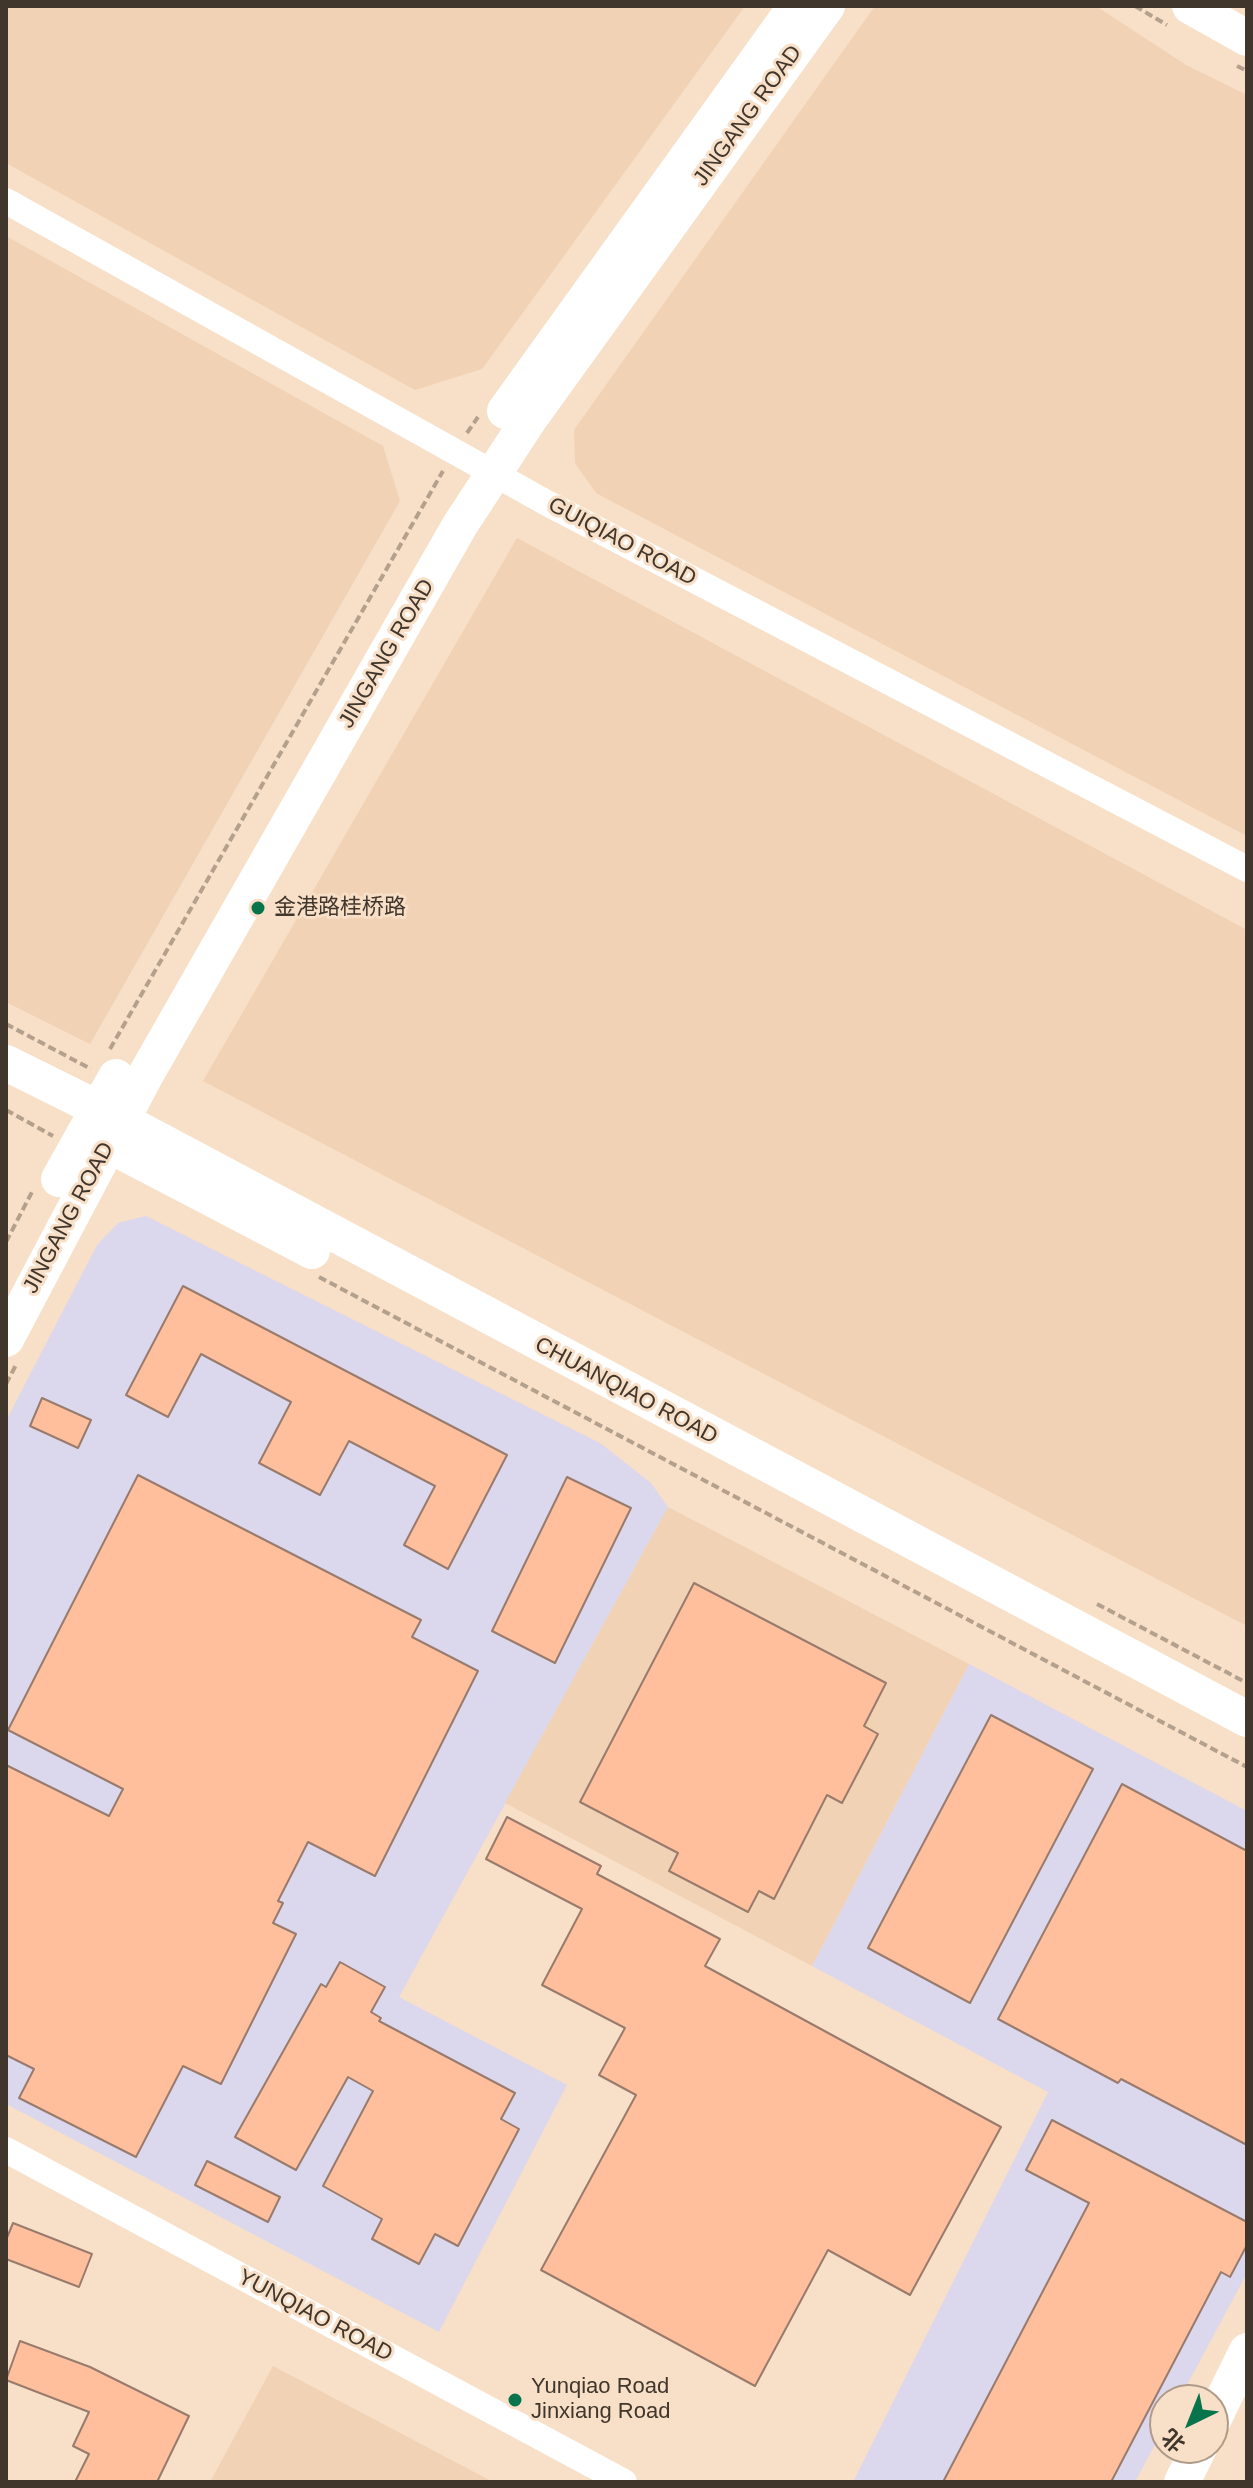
<!DOCTYPE html>
<html>
<head>
<meta charset="utf-8">
<style>
	body { margin:0 }
	#map { position:relative; width:1253px; height:2488px; overflow:hidden; background:#f8dfc7; font-family:Arial,"Noto Sans SC",sans-serif }
	canvas { display:block }
	.frame { position:absolute; inset:0; border:8px solid #40362c; pointer-events:none }
	.north { position:absolute; left:1149px; top:2384px; width:80px; height:80px; box-sizing:border-box; background:#f8dfc7; border:2px solid #ae9b89; border-radius:50%; rotate:223deg; font-size:22px; font-weight:700; line-height:32px; text-align:center; color:#40362c }
	.north::after { content:''; display:block; margin:auto; width:28px; height:36px; background:#08744c; clip-path:polygon(50% 0,100% 100%,50% 72%,0 100%) }
</style>
</head>
<body>
<div id="map">
<canvas width="1253" height="2488"></canvas>
<div class="frame"></div>
<div class="north">北</div>
</div>
<script>
const c = document.querySelector('canvas').getContext('2d');
c.lineJoin = 'round';
function fillPath(path, color) { c.fillStyle = color; c.fill(path, 'evenodd'); }
function stroke(path, color, width, dash) { c.strokeStyle = color; c.lineWidth = width; c.lineCap = dash ? 'butt' : 'round'; c.setLineDash(dash || []); c.stroke(path); }
function label(font, color, halo, rows, align = 'center') {
  c.font = font + ' Arial,"Noto Sans SC",sans-serif'; c.lineWidth = 6; c.setLineDash([]); c.textBaseline = 'middle'; c.strokeStyle = halo; c.fillStyle = color; for (const [text, x, y, turn = 0] of rows) {
    c.save(); c.translate(x, y); c.rotate((+turn || 0) * Math.PI / 180); c.textAlign = isNaN(turn) ? turn : align; if (halo) c.strokeText(text, 0, 0); c.fillText(text, 0, 0); c.restore();
  }
}
fillPath(new Path2D(`
	M146,1216L600,1443L651,1483L668,1507L399,1997L567,2085L439,2332L6,2104V1421L97,1245L118,1223Z
	M969,1664L1247,1811V2273L1179,2400H1165V2426L1135,2482H853L1048,2092L812,1966Z`), '#dbd7ed');
fillPath(new Path2D(`
	M6,6H745L482,369L415,390L6,163Z
	M875,6H1096L1186,65L1247,95V836L596,493L575,463L574,430Z
	M6,236L383,446L400,501L90,1044L6,1002Z
	M517,538L1247,930V1626L203,1081Z
	M668,1507L969,1664L812,1966L505,1803Z
	M273,2366L493,2482H210Z`), '#f1d2b4');
const building = new Path2D(`
	M183,1286L507,1455L448,1569L404,1545L435,1486L349,1441L320,1495L259,1463L291,1402L201,1354L168,1417L126,1395Z
	M42,1398L91,1420L78,1448L30,1426Z
	M138,1475L421,1620L412,1637L478,1671L375,1876L308,1842L278,1901L283,1903L273,1923L296,1934L221,2084L183,2066L136,2157L19,2098L34,2069L6,2055V1765L109,1816L123,1789L8,1730Z
	M567,1477L631,1508L555,1663L492,1631Z
	M694,1583L886,1683L864,1726L878,1734L842,1803L827,1795L774,1899L759,1891L748,1912L669,1871L678,1853L580,1802Z
	M991,1715L1093,1769L970,2003L868,1948Z
	M1122,1784L1247,1851V2145L1121,2079L1118,2083L998,2019Z
	M507,1817L601,1866L597,1874L720,1939L705,1966L1001,2127L910,2295L828,2250L755,2386L541,2270L636,2095L599,2075L625,2028L542,1985L582,1909L486,1859Z
	M340,1962L385,1987L371,2012L381,2018L379,2021L515,2093L501,2119L519,2129L458,2246L435,2234L419,2264L372,2239L382,2219L323,2186L373,2091L348,2077L296,2170L235,2137L321,1984L326,1987Z
	M1052,2120L1247,2222V2245L1230,2277L1221,2272L1111,2482H943L1089,2203L1026,2170Z
	M207,2161L280,2197L268,2222L195,2185Z
	M13,2223L92,2254L79,2287L6,2259V2240Z
	M20,2341L90,2367L189,2416L157,2482H75L89,2454L73,2446L89,2412L6,2380Z`);
fillPath(building, '#ffbf9d');
stroke(building, '#987b6c', 2);
stroke(new Path2D(`
	M1135,6L1167,25
	M1237,66L1247,71
	M467,433L478,417
	M6,1024L91,1069
	M110,1049L443,471
	M6,1110L53,1136
	M6,1242L33,1190
	M319,1277L1247,1767
	M6,1384L16,1365
	M1097,1604L1247,1683`), '#b3a08d', 4, [8, 4]);
stroke(new Path2D(`
	M6,201L545,502L1247,869
	M6,2150L624,2482`), '#fff', 26);
stroke(new Path2D(`
	M1190,6L1247,38
	M505,411L796,6
	M6,1063L121,1120L1247,1719
	M88,1134L312,1251
	M59,1179L116,1077
	M6,1339L145,1076L460,525L530,418L827,6
	M1213,2420L1247,2351
	M1182,2482L1199,2448`), '#fff', 36);
for (const [x, y, r, color] of [
	[258,908,8,"#08744c"],
	[515,2400,8,"#08744c"]
]) { const dot = new Path2D(); dot.arc(x, y, r, 0, 2 * Math.PI); c.fillStyle = color; c.fill(dot); stroke(dot, '#f8dfc7', 3); }
label('22px', '#40362c', '#f8dfc7', [
	["JINGANG ROAD",748,116,-54],
	["GUIQIAO ROAD",622,542,28],
	["JINGANG ROAD",387,654,-60],
	["JINGANG ROAD",69,1218,-62],
	["CHUANQIAO ROAD",626,1391,28],
	["YUNQIAO ROAD",315,2316,28]
]);
label('22px', '#40362c', '#f8dfc7', [
	["金港路桂桥路",274,908],
	["Yunqiao Road",531,2387],
	["Jinxiang Road",531,2412]
], 'left');
</script>
</body>
</html>
